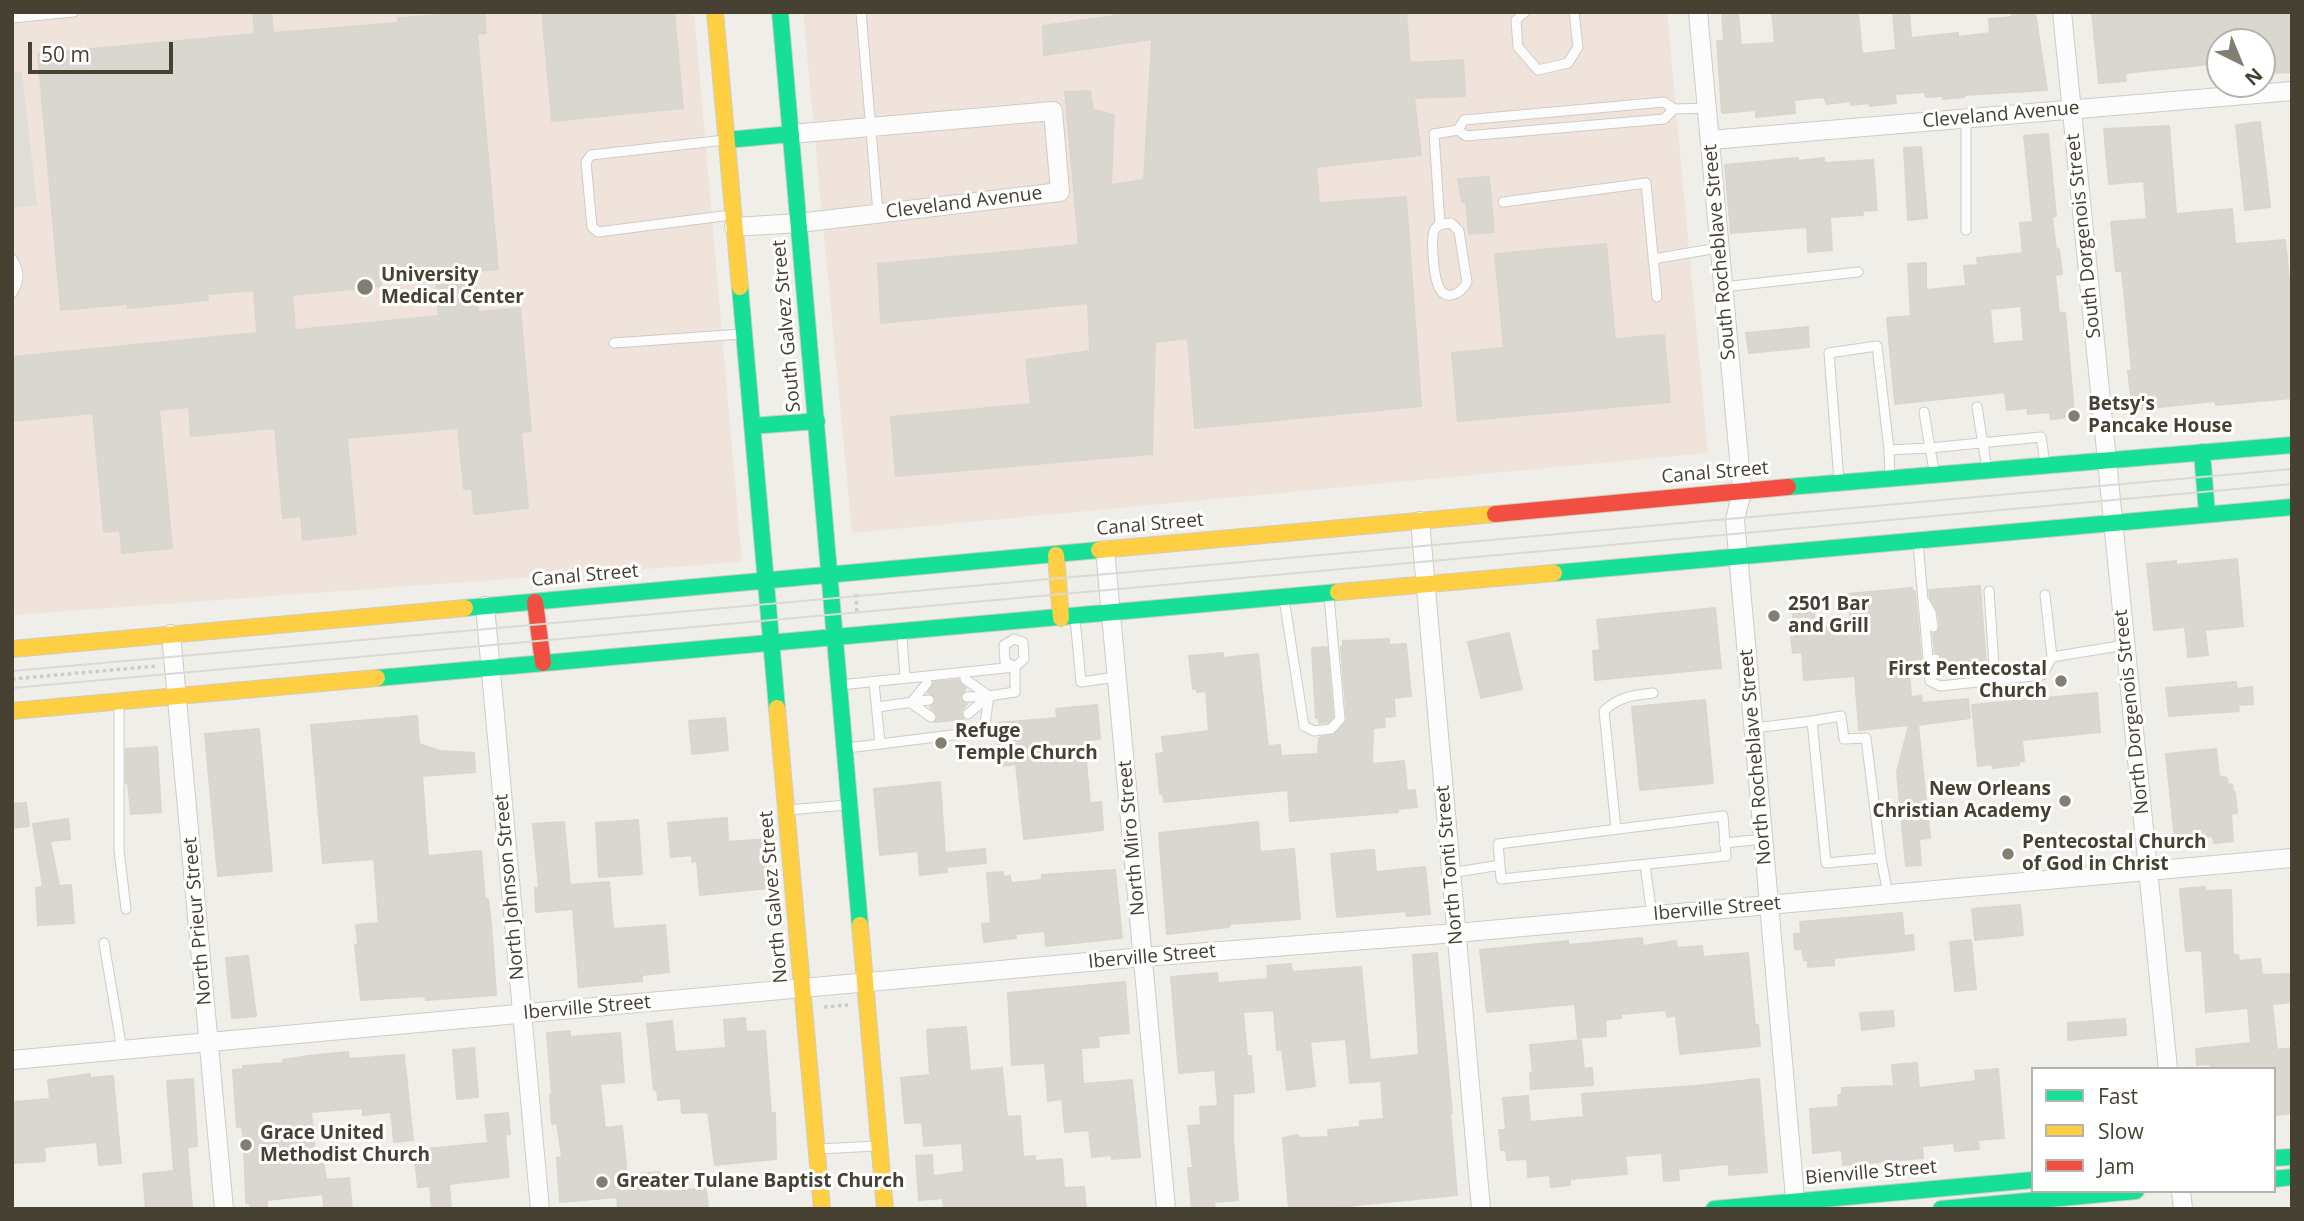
<!DOCTYPE html>
<html>
<head>
<meta charset="utf-8">
<style>
	body { margin:0 }
	#map { position:relative; width:2304px; height:1221px; overflow:hidden; background:#f0eee8; font-family:"Open Sans",sans-serif }
	canvas { display:block }
	.frame { position:absolute; inset:0; border:14px solid #464133; pointer-events:none }
	.legend { position:absolute; left:2031px; top:1067px; width:245px; height:126px; box-sizing:border-box; background:#fff; border:2px solid #b5b3ad; margin:0; padding:9px 12px; list-style:none; font-size:21px; color:#464133 }
	.legend li { display:flex; align-items:center; gap:14px; height:35px }
	.legend b { width:35px; border:2px solid #b5b3ad }
	.north { position:absolute; left:2206px; top:28px; width:70px; height:70px; box-sizing:border-box; background:#fff; border:2px solid #b5b3ad; border-radius:50%; rotate:137deg; font-size:19px; font-weight:700; line-height:28px; text-align:center; color:#464133 }
	.north::after { content:''; display:block; margin:auto; width:24px; height:32px; background:#827e72; clip-path:polygon(50% 0,100% 100%,50% 72%,0 100%) }
	.scale { position:absolute; left:28px; top:42px; width:145px; height:32px; box-sizing:border-box; border:4px solid #464133; border-top:0; padding-left:9px; font-size:21px; line-height:24px; white-space:nowrap; color:#464133; -webkit-text-stroke:5px #fff; paint-order:stroke }
</style>
</head>
<body>
<div id="map">
<canvas width="2304" height="1221"></canvas>
<div class="frame"></div>
<ul class="legend">
<li><b style="height:9px;background:#16e098"></b>Fast</li>
<li><b style="height:9px;background:#ffcf43"></b>Slow</li>
<li><b style="height:9px;background:#f24e42"></b>Jam</li>
</ul>
<div class="north">N</div>
<div class="scale">50 m</div>
</div>
<script>
const c = document.querySelector('canvas').getContext('2d');
c.lineJoin = 'round';
function fillPath(path, color) { c.fillStyle = color; c.fill(path, 'evenodd'); }
function stroke(path, color, width, dash) { c.strokeStyle = color; c.lineWidth = width; c.lineCap = dash ? 'butt' : 'round'; c.setLineDash(dash || []); c.stroke(path); }
function label(font, color, halo, rows, align = 'center') {
  c.font = font + ' "Open Sans",sans-serif'; c.lineWidth = 6; c.setLineDash([]); c.textBaseline = 'middle'; c.strokeStyle = halo; c.fillStyle = color; for (const [text, x, y, turn = 0] of rows) {
    c.save(); c.translate(x, y); c.rotate((+turn || 0) * Math.PI / 180); c.textAlign = isNaN(turn) ? turn : align; if (halo) c.strokeText(text, 0, 0); c.fillText(text, 0, 0); c.restore();
  }
}
fillPath(new Path2D(`
	M12,12H694L742,562L12,615Z
	M803,12H1667L1708,453L852,533Z`), '#f0e3db');
fillPath(new Path2D(`
	M22,72L37,205L12,208V73Z`), '#dfddd8');
const building = new Path2D(`
	M253,12H271L273,33L398,23V18L484,12L486,33L477,34L498,269L474,271L478,312L520,308L531,431L521,432L528,508L474,514L472,489H464L458,428L347,438L356,534L303,540L301,516L283,518L275,428L191,436L189,407L159,410L172,548L122,553L120,530L104,532L93,413L12,421V357L257,333L254,290L207,294L208,300L128,308L127,304L61,310L38,54L255,34ZM435,272L439,316L295,330L292,295L381,286V277Z
	M542,12H674L683,108L552,121Z
	M1114,12H1406L1410,63L1463,60L1465,96L1414,98L1421,155L1316,167L1319,203L1406,197L1421,406L1195,428L1188,338L1155,342L1152,454L896,476L891,417L1031,404L1026,360L1090,351L1088,303L881,323L878,264L1079,245L1065,92L1090,91L1093,110L1114,115L1111,185L1144,180L1152,39L1044,55L1043,26L1114,16Z
	M1722,12H1738L1741,45L1775,43L1772,12H1858L1862,54L1896,50L1893,12H1909L1911,38L1958,33V37L1990,33L1989,19L2012,17V12H2035L2047,90L1964,95V97L1943,99V96L1926,97L1925,92L1895,94L1896,103L1870,106L1869,103L1851,105L1850,101L1827,104L1824,97L1794,100L1795,113L1756,117V110L1722,113L1717,41H1724Z
	M2092,12H2289L2292,72L2276,73L2273,45L2262,46V42H2220V56L2210,57L2211,64L2125,73L2126,81L2099,83Z
	M2260,122L2270,207L2245,210L2236,125Z
	M2169,126L2176,214L2232,209L2235,244L2285,240L2292,308V398L2216,405L2215,401L2133,410L2128,371H2132L2122,271H2116L2111,222L2147,219L2144,181L2109,184L2104,129Z
	M2048,134L2056,216L2052,217L2056,249H2059L2062,274L2055,275L2059,313H2065L2074,412L2070,417L2051,419L2050,412L2028,414L2027,408L2007,410L2005,392L1895,404L1887,318L1911,316L1908,264L1926,263V290L1966,286L1964,266L1978,265L1977,258L2023,253L2020,223L2033,222L2024,136ZM2021,306L2024,341L1993,344L1990,309Z
	M1921,147L1927,218L1908,220L1904,148Z
	M1798,158V161L1824,158V163L1873,160L1877,210L1862,211L1863,215L1830,217L1832,250L1808,252L1807,227L1731,233L1725,165Z
	M1489,177L1494,232L1469,234L1466,202H1462L1458,179Z
	M1606,244L1615,339L1664,335L1670,402L1458,421L1452,353L1504,348L1495,254Z
	M1808,327L1809,347L1749,353L1746,333Z
	M2237,559L2243,626L2205,630L2208,655L2188,657L2185,627L2154,630L2147,564L2176,561V565Z
	M1980,586L1986,663L1943,667L1941,655L1935,652L1933,634L1938,632L1940,626L1938,612L1930,597L1929,590Z
	M1912,588V592L1915,591L1921,659L1908,660L1911,697L1921,696L1922,703L1968,699L1970,718L1918,725L1930,838L1919,839L1921,865L1906,866L1897,772L1909,725L1859,730L1855,676L1804,680L1802,652L1793,653L1791,637H1795L1792,604L1813,602L1815,628L1851,625L1848,594Z
	M1715,608L1721,668L1595,680L1593,651L1600,650L1597,620Z
	M1509,633L1522,689L1481,698L1468,642Z
	M1389,639V645L1406,644L1411,696L1394,698L1395,716L1384,717L1385,727L1373,728L1372,764L1404,761L1407,791L1415,790L1417,807L1397,809L1398,812L1290,821L1288,790L1164,802L1163,794H1160L1156,754L1164,753L1162,737L1209,731L1206,691L1197,692V689H1193L1189,656L1223,653V658L1258,654L1268,746L1280,745L1281,756L1318,754L1319,738L1335,734L1347,721L1341,647H1343V641Z
	M1327,647L1333,717L1328,722L1319,723V718H1316L1312,648Z
	M958,680L966,688L960,697L962,701L967,704L961,712L964,719L935,722L938,715L930,707L935,703L936,698L928,693L934,682Z
	M2236,682L2237,689L2252,687L2253,704L2238,705L2239,711L2169,716L2166,688Z
	M2097,693L2100,732L2022,740L2024,761L2019,762V765L1993,768L1992,764L1978,766L1972,705Z
	M1705,700L1713,783L1640,790L1632,707Z
	M1097,705L1100,739L1084,741L1090,803L1101,802L1103,830L1024,839L1016,764L1000,766L997,723L1057,718L1056,709Z
	M417,716L419,744L440,751L474,753L475,772L422,776L428,856L481,851L485,899H488L491,924L496,995L426,1000L425,996L361,1000L355,945H358L356,925L379,923L374,859L323,863L311,725Z
	M725,718L728,750L692,754L689,721Z
	M259,729L272,871L218,876L205,734Z
	M157,747L161,812L131,814L128,783H126V749Z
	M2216,749L2219,776L2227,778L2228,785L2232,784L2233,792H2235L2237,813L2231,814L2233,841L2214,843L2213,836L2175,840L2166,754Z
	M940,782L945,853L985,849L986,863L946,867L947,872L920,875L918,851L880,855L874,789Z
	M26,803L29,826L12,828V804Z
	M727,818L728,842L767,839L770,888L700,895L697,861L692,862V855L671,857L668,823Z
	M68,819L70,839L50,841L59,886L71,885L74,923L38,925L36,888L43,887L33,824Z
	M638,820L642,874L599,877L596,823Z
	M564,822L570,885L609,882L613,929L665,925L669,972L642,975V981L579,987L573,909L536,912L535,888H539L533,824Z
	M1258,822L1260,852L1294,849L1300,919L1229,924V927L1167,934L1159,833Z
	M1371,850H1374L1376,872L1425,867L1430,914L1407,916L1406,911L1337,917L1331,854Z
	M1115,870L1122,938L1046,946L1045,931L1015,934L1016,938L984,942L982,924L991,923L987,873L1003,872V877L1010,876L1011,883L1042,880V875Z
	M2205,887V891L2231,890L2233,956L2238,955L2239,961L2260,959L2262,975L2292,974V1002L2272,1004L2277,1050L2292,1048V1113L2274,1115V1069H2211L2210,1064L2197,1065L2196,1049L2251,1043L2248,1008L2206,1012L2202,950L2186,951L2180,889Z
	M2020,905L2023,935L1975,940L1972,909Z
	M1902,913L1904,936L1913,935L1914,950L1834,958V965L1808,967V960H1804L1802,949H1795L1794,934H1801L1800,922Z
	M1642,938L1643,946L1676,941L1677,948L1702,946L1703,957L1748,953L1755,1025H1758L1760,1046L1680,1054L1676,1015L1667,1017L1666,1010L1621,1014V1018L1605,1020L1606,1036L1578,1038L1575,1004L1487,1012L1480,950L1568,941V945Z
	M1971,940L1976,989L1955,991L1950,942Z
	M1437,953L1452,1113H1450L1457,1195L1318,1209H1289L1283,1138L1298,1135L1299,1138L1329,1137L1328,1130L1360,1127V1121L1384,1119L1381,1081L1350,1083L1346,1039L1310,1042L1315,1086L1287,1090L1282,1049L1277,1050L1274,1010L1243,1012L1247,1056H1251L1254,1092L1233,1094V1138L1238,1200L1214,1202L1215,1209H1192L1188,1168H1193L1188,1126L1201,1125L1200,1107L1218,1106L1215,1070L1179,1073L1171,977L1217,973L1218,983L1268,979L1267,966L1291,964L1292,972L1361,967L1370,1060L1419,1055L1413,955Z
	M248,956L256,1016L232,1018L226,958Z
	M1125,982L1129,1033L1098,1036L1099,1047L1081,1048L1083,1084L1132,1080L1140,1157L1112,1159L1111,1155L1092,1157L1089,1130L1065,1132L1062,1099L1048,1101L1045,1063L1012,1065L1008,993Z
	M1893,1011L1894,1026L1862,1030L1860,1013Z
	M745,1018L746,1032L765,1031L771,1114L775,1113L776,1159L715,1165L708,1112L682,1113L681,1098L658,1100L657,1089L654,1090L647,1024L672,1021L675,1052L726,1048L724,1020Z
	M2125,1019L2126,1035L2068,1040V1023Z
	M966,1027L970,1071L1002,1068L1007,1117L1020,1116L1023,1157L1035,1156V1161L1062,1159L1064,1188L1084,1187L1086,1209H944L943,1198L919,1200L916,1156L932,1155L933,1176L964,1172L962,1143L924,1146L922,1122L905,1123L901,1078L930,1075L927,1030Z
	M570,1031V1037L620,1033L624,1082L600,1084L605,1128L622,1126L627,1175L660,1172L662,1192L706,1188L708,1209H618L617,1197L560,1202L557,1158L562,1157L557,1123L552,1124L550,1095H552L547,1033Z
	M1581,1040L1584,1069L1592,1068L1593,1085L1531,1089L1530,1073H1533L1530,1045Z
	M474,1048L478,1097L457,1099L453,1050Z
	M348,1052L349,1059L404,1055L413,1140L394,1142L391,1112L363,1115V1108L311,1112L316,1160H323L326,1180L349,1178L352,1209H324L323,1194L267,1200V1209H250V1202L246,1203L244,1144L242,1126L237,1127L233,1070L243,1069V1066L284,1063L283,1060L308,1056Z
	M1917,1063L1919,1088L1976,1081L1975,1071L1998,1069L2004,1138L1978,1140L1979,1149L1955,1151L1954,1143L1922,1146L1923,1158L1868,1163L1843,1165L1842,1150L1813,1153L1810,1109L1839,1107L1838,1095H1842V1088L1894,1086L1892,1065Z
	M90,1074V1078L113,1076L121,1163L99,1165L97,1142L44,1147L45,1161L12,1163V1102L50,1099L48,1080Z
	M193,1079L197,1146L187,1147L192,1207L146,1209L143,1174L174,1171L167,1081Z
	M1759,1079L1767,1172L1729,1175V1164L1678,1169L1679,1180L1664,1181L1662,1153L1625,1156L1627,1174L1570,1179V1185L1551,1187L1550,1175L1528,1177L1527,1159L1507,1160L1506,1150H1501L1499,1130H1506L1503,1098L1528,1096L1530,1122L1584,1117L1582,1094L1694,1086Z
	M508,1113L510,1134L505,1135L509,1177L449,1184L451,1209H432L430,1186L418,1187L414,1150L488,1143L485,1115Z`);
fillPath(building, '#d9d7d0');
stroke(building, '#d8d6cd', 2);
const lane = new Path2D(`
	M861,12L878,213
	M1525,12L1516,20L1518,47L1538,70L1568,63L1578,47L1574,12
	M12,18L74,12
	M1674,109L1664,119L1466,136L1458,130L1464,120L1664,102L1674,109L1707,108
	M725,140L591,155L586,162L592,227L598,232L731,215
	M1503,202L1646,183L1657,297
	M1451,223L1459,231L1467,282C1461,294 1444,303 1438,285C1434,276 1430,236 1435,229C1439,223 1445,224 1451,223Z
	M1440,224L1434,134L1458,130
	M1966,230V118
	M12,259C20,271 20,281 12,293
	M1653,259L1718,248
	M1723,287L1858,272
	M614,343L742,334
	M1977,407L1987,469
	M1934,470L1930,448L2041,437L2045,463
	M1890,476L1889,450L1930,448L1924,412
	M1839,481L1829,353L1877,346L1889,450
	M1918,543L1930,681
	M1989,591L1995,680
	M2045,595L2052,657L2125,645
	M1284,599L1304,726L1314,731L1331,729L1340,719L1329,596
	M1925,602L1931,613L1933,627
	M1075,618L1081,682L1116,677
	M902,636L905,678
	M1014,666L1005,662L1004,645L1014,639
	M965,679L989,696
	M1931,679L1936,665L1935,659
	M1930,681L1940,686L2042,675L2052,657
	M874,682L880,744L984,731L989,696L1015,692V667
	M927,683L911,703L931,717
	M840,685L1015,667L1024,659L1023,642L1014,639
	M967,697L989,696
	M119,707V850L126,909
	M877,707L929,700
	M968,714L989,696
	M1812,721L1841,716L1844,739L1866,738L1881,858
	M1754,728L1812,721L1826,863L1881,858L1888,894
	M847,748L880,744
	M788,810L847,805
	M1616,829L1604,711C1618,697 1634,695 1653,693
	M1724,843L1764,839
	M1645,865L1652,915
	M1451,873L1500,865L1501,879L1726,856L1723,816L1498,844L1500,865
	M104,943L122,1050
	M818,1149L877,1146`);
const street = new Path2D(`
	M1698,12L1742,491L1735,520L1796,1209
	M2062,12L2168,1069
	M1710,140L2292,91
	M734,227L799,223L1060,192L1053,111L791,134
	M1420,521L1481,1209
	M1105,550L1166,1209
	M485,606L540,1209
	M171,634L224,1209
	M12,1060L1143,957L1456,933L2292,858
	M2181,1191L2183,1209`);
const fast = new Path2D(`
	M780,12L860,925
	M727,140L791,134
	M740,287L777,708
	M752,426L817,421
	M2202,452L2207,514
	M1788,487L2292,445
	M1554,573L2292,507
	M465,608L1099,550
	M377,678L1338,592
	M2274,1158L2292,1157
	M2274,1179L2292,1177
	M1714,1209L2033,1180
	M1941,1209L2136,1191`);
const slow = new Path2D(`
	M715,12L740,287
	M1099,550L1495,514
	M1056,555L1061,618
	M1338,592L1554,573
	M12,649L465,608
	M777,708L822,1209
	M12,711L377,678
	M860,925L885,1209`);
const jam = new Path2D(`
	M1495,514L1788,487
	M535,602L543,663`);
stroke(lane, '#ceccc5', 11);
stroke(street, '#ceccc5', 20);
stroke(fast, '#d0cdbe', 18);
stroke(slow, '#d0cdbe', 18);
stroke(jam, '#d0cdbe', 18);
stroke(new Path2D(`
	M856,594L857,614
	M12,679L157,666
	M824,1007L848,1005`), '#ceccc6', 3.5, [3.5, 3.5]);
stroke(lane, '#fdfcfc', 9);
stroke(street, '#fdfcfc', 18);
stroke(fast, '#16e098', 16);
stroke(slow, '#ffcf43', 16);
stroke(jam, '#f24e42', 16);
stroke(new Path2D(`
	M12,671L2292,469
	M12,688L2292,484`), '#d9d9d8', 2);
for (const [x, y, r, color] of [
	[365,287,9,"#827e72"],
	[2074,416,7,"#827e72"],
	[1774,616,7,"#827e72"],
	[2061,681,7,"#827e72"],
	[941,743,7,"#827e72"],
	[2065,801,7,"#827e72"],
	[2008,854,7,"#827e72"],
	[246,1145,7,"#827e72"],
	[602,1182,7,"#827e72"]
]) { const dot = new Path2D(); dot.arc(x, y, r, 0, 2 * Math.PI); c.fillStyle = color; c.fill(dot); stroke(dot, '#fff', 2.5); }
label('19px', '#464133', '#fff', [
	["Cleveland Avenue",2001,115,-5],
	["Cleveland Avenue",964,203,-7],
	["South Dorgenois Street",2084,236,-96],
	["South Rocheblave Street",1720,252,-95],
	["South Galvez Street",787,326,-95],
	["Canal Street",1715,473,-5],
	["Canal Street",1150,525,-5],
	["Canal Street",585,576,-5],
	["North Dorgenois Street",2132,712,-96],
	["North Rocheblave Street",1756,757,-95],
	["North Miro Street",1132,838,-95],
	["North Tonti Street",1450,865,-95],
	["North Johnson Street",510,887,-95],
	["North Galvez Street",774,897,-95],
	["Iberville Street",1717,909,-5],
	["North Prieur Street",198,921,-95],
	["Iberville Street",1152,957,-5],
	["Iberville Street",587,1008,-5],
	["Bienville Street",1871,1173,-5]
]);
label('bold 19px', '#464133', '#fff', [
	["University",381,276],
	["Medical Center",381,298],
	["Betsy's",2088,405],
	["Pancake House",2088,427],
	["2501 Bar",1788,605],
	["and Grill",1788,627],
	["First Pentecostal",2047,670,"right"],
	["Church",2047,692,"right"],
	["Refuge",955,732],
	["Temple Church",955,754],
	["New Orleans",2051,790,"right"],
	["Christian Academy",2051,812,"right"],
	["Pentecostal Church",2022,843],
	["of God in Christ",2022,865],
	["Grace United",260,1134],
	["Methodist Church",260,1156],
	["Greater Tulane Baptist Church",616,1182]
], 'left');
</script>
</body>
</html>
